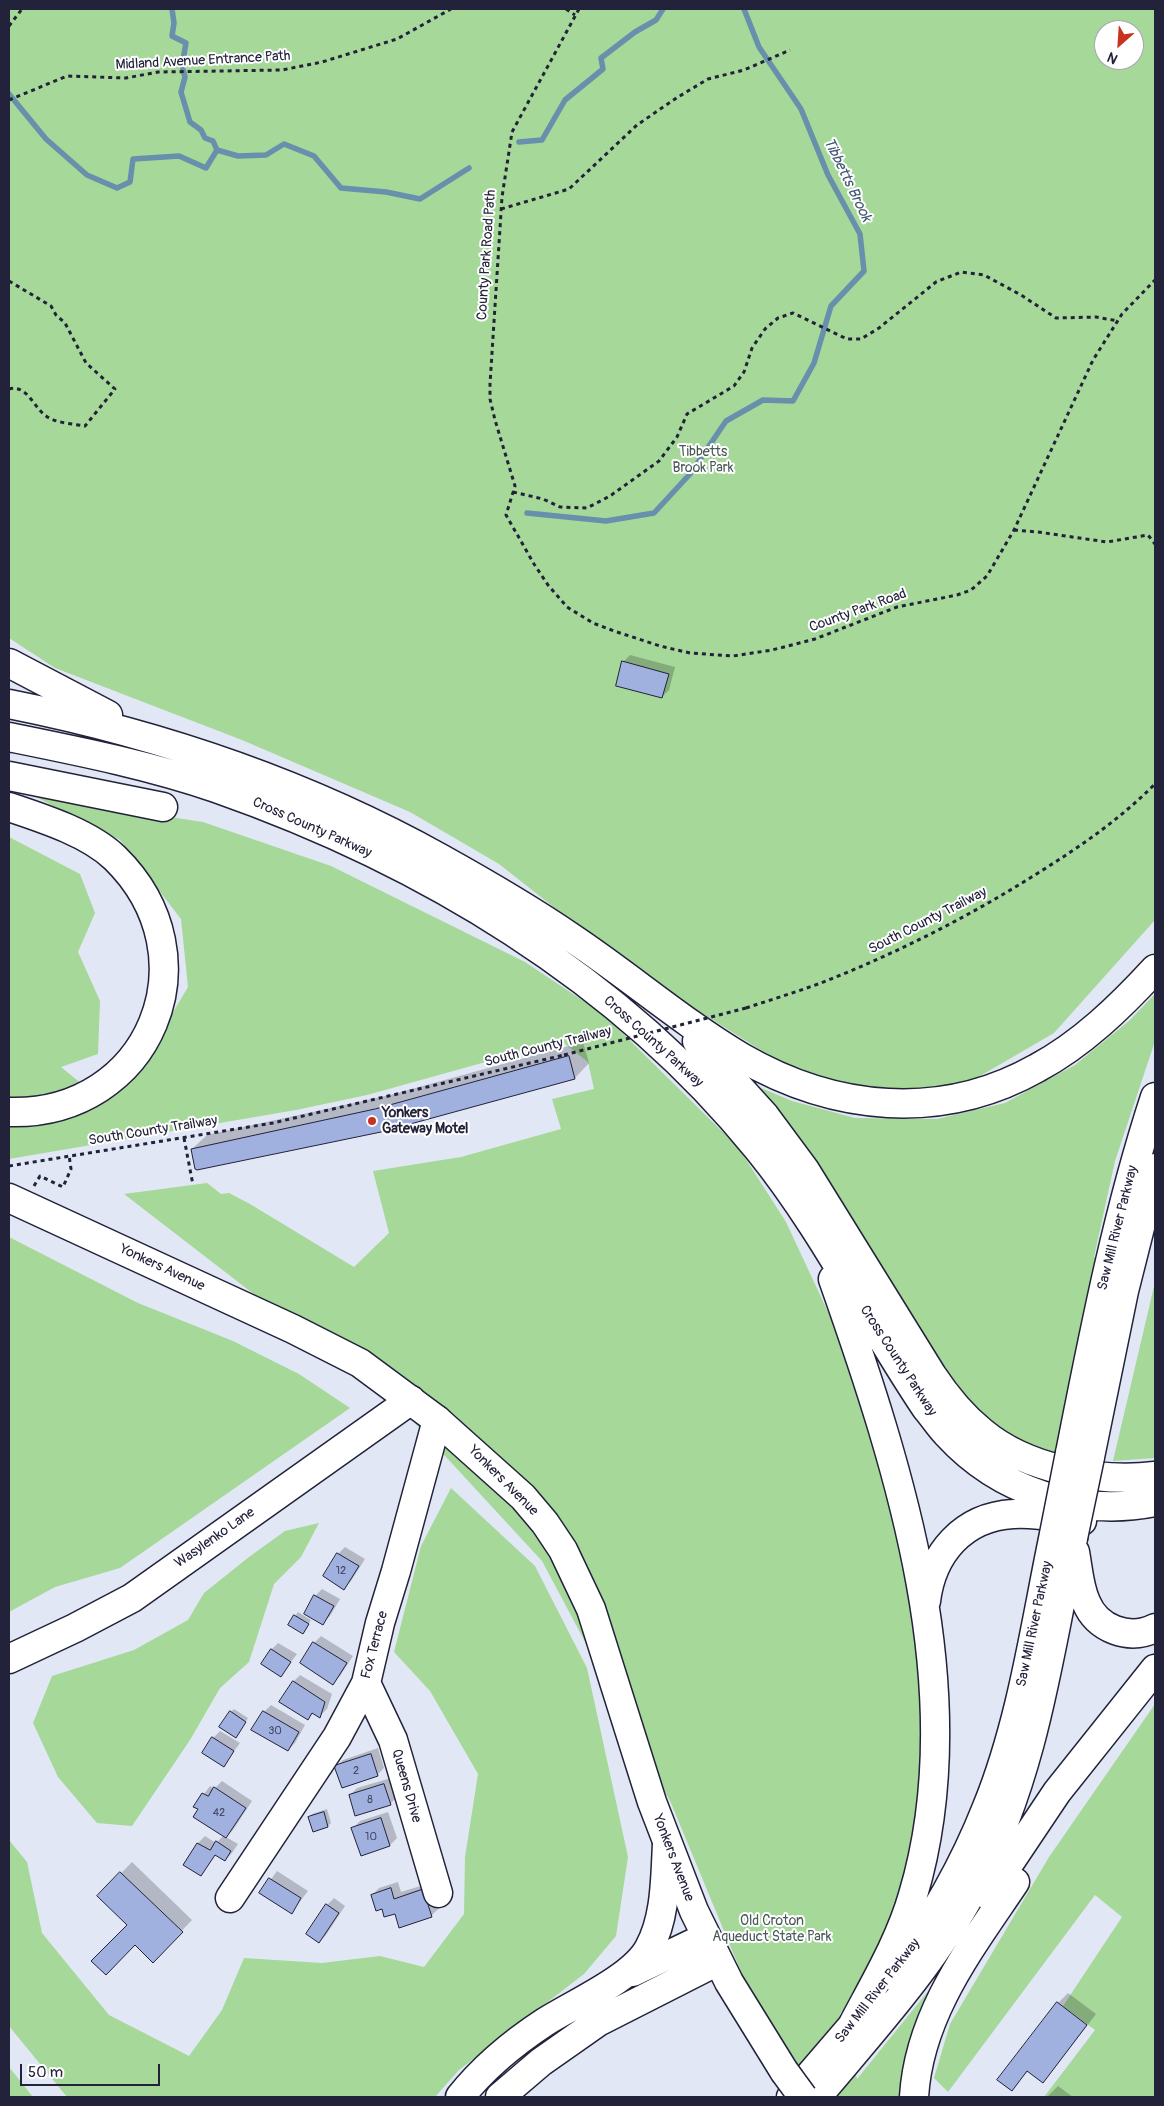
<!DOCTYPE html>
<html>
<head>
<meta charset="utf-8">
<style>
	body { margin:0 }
	#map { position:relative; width:1164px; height:2106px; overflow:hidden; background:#e2e7f5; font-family:Pangolin,sans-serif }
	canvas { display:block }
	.frame { position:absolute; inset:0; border:10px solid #22223b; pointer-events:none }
	.north { position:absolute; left:1094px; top:20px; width:50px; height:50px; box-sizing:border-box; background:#fff; border:1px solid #a7a7b1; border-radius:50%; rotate:206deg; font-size:14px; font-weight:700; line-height:20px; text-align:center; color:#22223b }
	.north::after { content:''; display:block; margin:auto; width:18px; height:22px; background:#c8321e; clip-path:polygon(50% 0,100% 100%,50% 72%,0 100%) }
	.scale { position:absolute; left:20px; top:2064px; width:140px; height:22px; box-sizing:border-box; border:2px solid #22223b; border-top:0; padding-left:6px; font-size:15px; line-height:18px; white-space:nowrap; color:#22223b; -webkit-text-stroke:4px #fff; paint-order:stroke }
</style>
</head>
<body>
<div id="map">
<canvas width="1164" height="2106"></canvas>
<div class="frame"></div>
<div class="north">N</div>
<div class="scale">50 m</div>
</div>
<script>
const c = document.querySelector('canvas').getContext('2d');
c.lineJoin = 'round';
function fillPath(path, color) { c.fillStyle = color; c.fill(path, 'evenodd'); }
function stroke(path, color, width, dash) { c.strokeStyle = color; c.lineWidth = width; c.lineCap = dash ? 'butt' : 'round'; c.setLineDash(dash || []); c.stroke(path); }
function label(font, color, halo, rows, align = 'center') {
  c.font = font + ' Pangolin,sans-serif'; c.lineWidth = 4; c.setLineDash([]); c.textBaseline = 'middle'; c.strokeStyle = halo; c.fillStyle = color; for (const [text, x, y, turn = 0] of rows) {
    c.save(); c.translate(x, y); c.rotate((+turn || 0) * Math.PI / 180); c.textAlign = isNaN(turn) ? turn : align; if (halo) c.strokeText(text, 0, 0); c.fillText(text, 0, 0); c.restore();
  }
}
fillPath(new Path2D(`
	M9,9H1155V920L1054,1033L944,1097L844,1089L794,1071L689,1005L565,916L499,864L410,812L242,740L55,668L9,638ZM1104,30H1134V60H1104Z
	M36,797L203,822L331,866L525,962L603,1014L738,1147L786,1222L842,1342L891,1483L916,1622L927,1762L912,1867L864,1983L840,2014L857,2079L963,1948L908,2097H798L787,2083L671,1803L542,1561L399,1406L124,1194L207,1183L221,1194L229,1193L250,1204L354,1267L389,1233L373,1171L461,1157L561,1129L552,1099L594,1089L588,1062L561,1041L367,1095L296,1110L9,1159V837L80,874L95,913L78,952L100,1001L98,1054L61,1067L99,1098L141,1066L188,987L181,919L120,840Z
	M1155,994V1041L1115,1161L1094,1257L1096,1258L1055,1458L1029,1452L953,1395L917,1330L826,1178L749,1083L792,1101L855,1118L937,1119L1005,1103L1075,1065L1130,1020Z
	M9,1237L138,1303L233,1341L299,1374L350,1408L120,1568L55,1587L9,1612Z
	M1155,1282V1458L1113,1461Z
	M451,1488L535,1566L587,1668L628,1857L616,1936L584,1974L459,2070L435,2097H67L9,2026V1840L27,1862L42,1933L109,2015L189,2056L222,2010L244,1958L322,1963L380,1956L424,1967L464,1914L465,1857L478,1774L430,1691L394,1652L421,1546Z
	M319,1523L301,1557L274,1584L249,1662L220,1688L190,1740L132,1826L97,1823L58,1777L33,1723L52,1676L134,1650L188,1620L204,1593L249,1557L285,1531Z
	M1155,1704V2097H1044L1095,2030L1063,2006L1122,1917L1095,1895L948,2092L934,2078L950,2024L1049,1857Z
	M9,2067L33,2097H9Z`), '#a5d899');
fillPath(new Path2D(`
	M630,655L675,667L669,690L662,697L623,662Z
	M583,1042L589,1063L575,1078L192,1149L207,1135L390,1095Z
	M345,1547L365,1559L351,1581L344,1588L338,1554Z
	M322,1589L340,1599L330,1616L323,1623L315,1596Z
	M298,1612L311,1620L306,1629L289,1624Z
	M321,1636L353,1656L340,1676L333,1683L314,1643Z
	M278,1643L297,1654L281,1675L271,1650Z
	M300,1675L332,1694L327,1709L320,1716L314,1712L308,1718L293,1682Z
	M271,1705L305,1725L295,1743L288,1750L264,1712Z
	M234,1709L248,1718L239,1733L231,1712Z
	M220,1731L240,1743L224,1765L213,1738Z
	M378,1748L384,1768L377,1775L336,1767L343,1760Z
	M391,1778L397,1797L390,1804L350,1795L357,1788Z
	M222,1781L252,1801L233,1830L226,1837L238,1844L232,1853L225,1860L216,1854L201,1875L198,1843L205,1836L216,1843L224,1835L195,1806L210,1786L214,1789Z
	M327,1809L331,1823L328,1826L309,1817L312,1814Z
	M388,1812L397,1838L390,1845L361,1854L353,1828L360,1821Z
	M132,1862L192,1920L153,1961L135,1944L128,1925L99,1896Z
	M277,1871L308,1891L291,1913L261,1893Z
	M398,1882L401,1892L430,1883L439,1908L432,1915L400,1926L396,1913L382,1908L372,1895L379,1888Z
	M334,1898L345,1906L326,1935L319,1942L327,1905Z
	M1068,1993L1096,2014L1053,2070L1043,2081L1029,2070L1011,2090L1058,2003Z
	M1058,2086L1073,2097H1047Z`), '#0003');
stroke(new Path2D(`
	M172,9L174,23L172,36L186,43L182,66L185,77L181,92L190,122L201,130L205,138L213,141L217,150
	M9,94L46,139L87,175L117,188L130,182L133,159L179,156L206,168L217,150L238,156L266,155L284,144L314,156L341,188L386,192L420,199L469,168
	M519,142L542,140L565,100L603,69L601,58L635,32L656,20L663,9
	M527,513L606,521L654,513L690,474L726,421L763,400L793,401L814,363L831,306L864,271L860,234L828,175L801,109L759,47L744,9`), '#688fac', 5.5);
const building = new Path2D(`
	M622,661L669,674L662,698L616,686Z
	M569,1056L575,1079L381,1132L197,1170L195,1169L191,1149L375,1109Z
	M337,1553L359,1566L344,1590L323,1576Z
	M314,1595L334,1606L323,1625L304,1614Z
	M294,1615L309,1624L303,1634L288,1625Z
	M313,1642L347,1663L333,1685L300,1663Z
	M271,1649L291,1662L281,1677L261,1664Z
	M293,1681L325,1702L320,1718L312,1713L308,1720L279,1702Z
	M230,1711L246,1722L236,1738L219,1727Z
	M263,1711L299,1732L288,1751L251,1730Z
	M212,1737L234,1751L224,1767L202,1753Z
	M371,1754L378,1776L342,1788L334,1766Z
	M384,1784L391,1805L355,1816L349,1795Z
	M214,1787L246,1808L226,1838L193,1817L198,1809L193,1807L202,1793L208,1796Z
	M324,1812L328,1827L313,1832L308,1817Z
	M381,1818L390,1846L361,1856L351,1828Z
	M216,1841L231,1851L225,1861L215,1855L201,1876L183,1865L197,1843L210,1850Z
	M120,1872L183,1932L153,1963L135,1945L106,1975L91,1961L127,1925L97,1896Z
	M269,1878L301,1898L292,1914L259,1893Z
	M391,1888L394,1899L423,1889L432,1917L399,1928L395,1914L384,1917L382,1909L376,1911L371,1895Z
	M326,1904L339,1913L319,1943L306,1934Z
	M1057,2002L1087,2025L1043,2083L1027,2071L1012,2091L997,2080Z`);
fillPath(building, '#a0b0df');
stroke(building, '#22223b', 1);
const minor = new Path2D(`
	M9,776L163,807
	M9,1659L75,1628L132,1598L411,1400
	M366,1683L393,1740L438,1893
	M230,1898L337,1737L366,1683L380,1623L396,1571L437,1420`);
const major = new Path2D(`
	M9,1198L293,1329L360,1363L437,1420L523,1497L545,1523L563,1550L591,1609L652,1802L694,1911L729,1982L784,2071`);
const highway = new Path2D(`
	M9,663L108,715
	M9,704C159,734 305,783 440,858C485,883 530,909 572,938C629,976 682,1022 741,1057C834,1111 941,1122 1037,1068C1082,1044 1121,1006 1155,969
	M9,737C78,751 149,765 216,788C422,860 620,978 758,1149C823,1229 868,1322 926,1408C933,1416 939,1426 947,1434C1000,1492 1079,1517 1155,1502
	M9,807C42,818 89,833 115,858C216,957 150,1116 9,1112
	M697,1041L765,1116L805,1170L932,1375C946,1396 961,1415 982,1432C1026,1469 1100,1483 1155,1476
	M833,1279C900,1469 973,1694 913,1895C900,1941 874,1984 852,2026
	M1070,1453C1094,1332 1117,1213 1155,1097
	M1090,1457L1124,1291L1155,1168
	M1075,1552C1078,1568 1079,1587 1086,1602C1097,1629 1129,1641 1155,1628
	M926,1601C932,1553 963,1517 1013,1514C1035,1512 1059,1518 1082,1521
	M988,1895L1057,1792L1155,1669
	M633,1972L706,1937
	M892,1976C931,1923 963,1868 987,1807C1022,1721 1035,1625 1054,1534
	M460,2097C483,2068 513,2043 545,2022C575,2003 633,1978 649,1948C666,1917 665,1878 667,1844
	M500,2097L541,2062L598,2022L718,1961
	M791,2097L864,2012
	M817,2097C873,2030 934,1964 975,1886C1033,1778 1049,1656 1073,1538
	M914,2097C919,2014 970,1949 1015,1882`);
stroke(minor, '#22223b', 31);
stroke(major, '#22223b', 31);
stroke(highway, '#22223b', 31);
stroke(new Path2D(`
	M566,9L575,15
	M579,9L512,132L502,197L490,384V399L495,420L515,486L506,515L534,564L548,585L567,607L593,623L614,631L660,646L690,653L733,656L772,650L815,639L897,607L957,595L971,590L987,576L1014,530L1093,360L1122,314L1155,280
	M9,26L22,9
	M9,100L67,76L126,78L158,72L282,70L322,62L397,39L451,9
	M501,209L569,189L637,125L678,97L708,79L744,70L790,50
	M9,281L51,306L56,315L65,323L86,363L115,389L85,426C74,424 55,423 46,416C34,408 27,384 9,389
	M513,492L543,499L560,507L587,508L610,496L659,461L677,437L687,414L734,386L744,372L752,348L765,329L778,318L793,313L847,339H861L879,328L936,282L961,272L984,275L1021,295L1056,318L1096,317L1118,321
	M1014,530L1038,532L1107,542L1148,535L1155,544
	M746,1008C776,998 807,989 836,977C907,948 973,914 1038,873C1081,846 1119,820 1155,784
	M184,1138L193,1185
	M9,1166L273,1123L564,1055
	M34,1186L40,1176L63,1187L71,1169L69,1155`), '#22223b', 3, [4, 4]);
stroke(minor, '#fff', 28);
stroke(major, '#fff', 28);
stroke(highway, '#fff', 28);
const majorBridge = new Path2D(`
	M784,2071L803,2097`);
const highwayBridge = new Path2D(`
	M1054,1534L1070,1453
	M1073,1538L1090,1457`);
stroke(majorBridge, '#22223b', 31, []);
stroke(highwayBridge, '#22223b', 31, []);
stroke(new Path2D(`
	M564,1055L746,1008`), '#22223b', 3, [4, 4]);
stroke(majorBridge, '#fff', 28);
stroke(highwayBridge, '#fff', 28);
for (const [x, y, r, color] of [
	[372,1121,5,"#c8321e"]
]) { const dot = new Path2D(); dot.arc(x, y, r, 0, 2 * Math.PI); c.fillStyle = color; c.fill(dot); stroke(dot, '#fff', 2); }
label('11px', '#424664', null, [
	["12",341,1571],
	["30",275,1731],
	["2",356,1771],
	["8",370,1800],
	["42",219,1813],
	["10",371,1837]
]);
label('14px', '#22223b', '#fff', [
	["Midland Avenue Entrance Path",203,61,-3],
	["County Park Road Path",487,255,-86],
	["County Park Road",858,611,-20],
	["Cross County Parkway",312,828,24],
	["South County Trailway",928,921,-27],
	["Cross County Parkway",653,1042,42],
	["South County Trailway",548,1047,-14],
	["South County Trailway",153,1131,-9],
	["Saw Mill River Parkway",1118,1228,-76],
	["Yonkers Avenue",162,1268,25],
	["Cross County Parkway",898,1361,57],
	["Yonkers Avenue",503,1481,45],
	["Wasylenko Lane",215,1538,-35],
	["Saw Mill River Parkway",1035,1624,-78],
	["Fox Terrace",375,1645,-75],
	["Queens Drive",406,1786,74],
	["Yonkers Avenue",673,1858,69],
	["Saw Mill River Parkway",878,1991,-52]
]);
label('14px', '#495957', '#fff', [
	["Tibbetts",703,452],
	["Brook Park",703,468],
	["Old Croton",772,1921],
	["Aqueduct State Park",772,1937]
]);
label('bold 14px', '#22223b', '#fff', [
	["Yonkers",382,1113],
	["Gateway Motel",382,1129]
], 'left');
label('italic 15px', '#455874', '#fff', [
	["Tibbetts Brook",847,180,64]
]);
</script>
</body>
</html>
